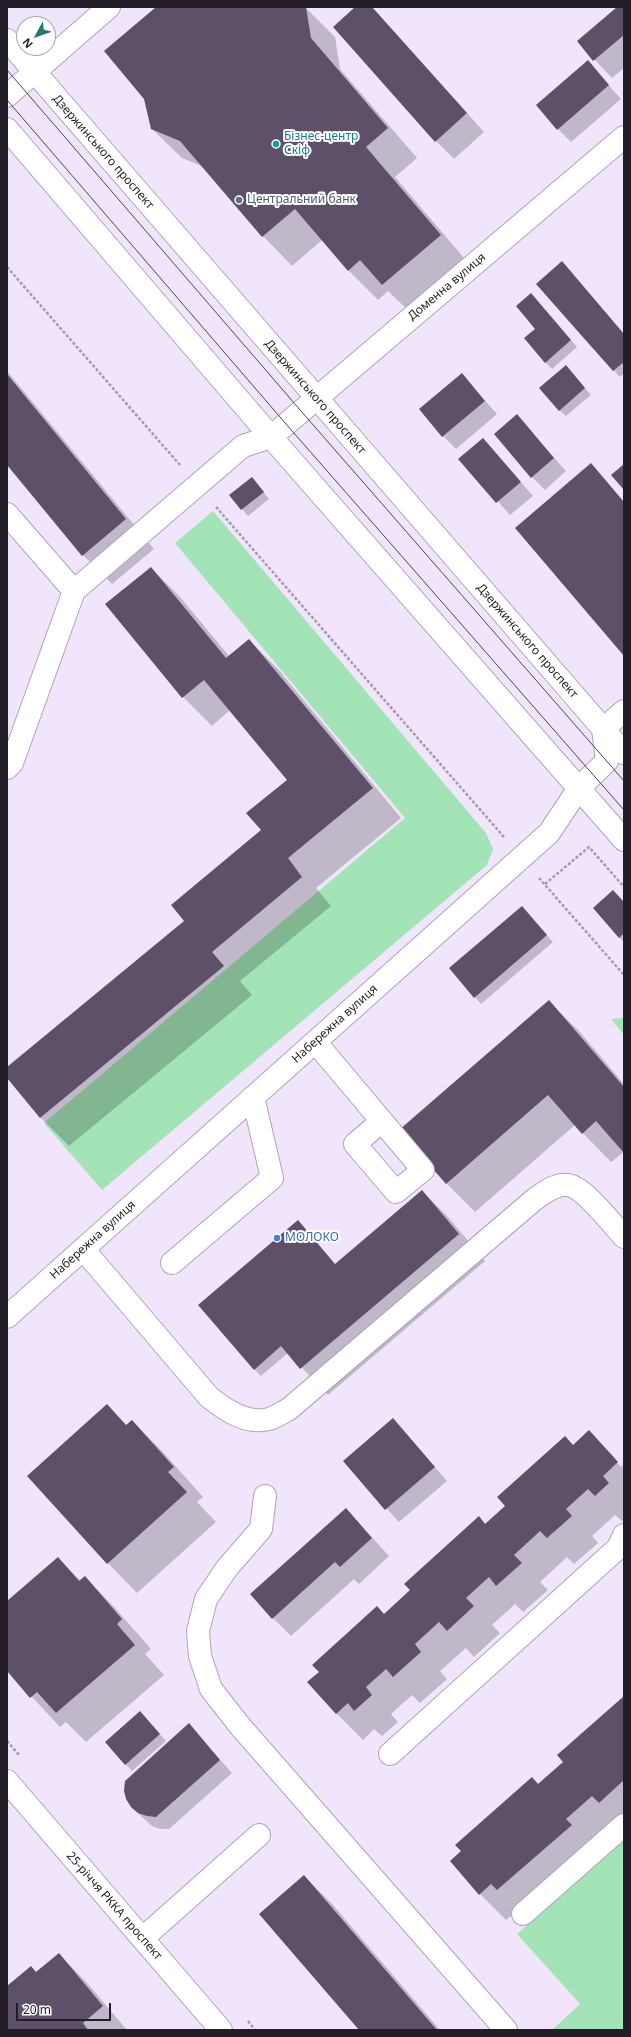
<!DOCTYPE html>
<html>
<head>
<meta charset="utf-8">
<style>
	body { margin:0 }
	#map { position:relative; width:631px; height:2037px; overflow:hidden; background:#f1e5fc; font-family:"Noto Sans",sans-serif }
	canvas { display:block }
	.frame { position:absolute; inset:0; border:8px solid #231d27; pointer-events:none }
	.north { position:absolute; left:16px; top:16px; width:40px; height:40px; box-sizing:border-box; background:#fff; border:1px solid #a7a5a9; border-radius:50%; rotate:230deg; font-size:11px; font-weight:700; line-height:16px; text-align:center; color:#231d27 }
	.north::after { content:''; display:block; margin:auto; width:14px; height:18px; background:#297474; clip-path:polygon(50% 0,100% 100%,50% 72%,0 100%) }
	.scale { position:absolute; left:16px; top:2003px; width:95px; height:18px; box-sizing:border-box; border:2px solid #231d27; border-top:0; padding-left:5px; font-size:12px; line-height:14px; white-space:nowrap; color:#231d27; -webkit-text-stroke:3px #fff; paint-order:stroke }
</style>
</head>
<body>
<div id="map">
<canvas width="631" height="2037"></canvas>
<div class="frame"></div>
<div class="north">N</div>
<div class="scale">20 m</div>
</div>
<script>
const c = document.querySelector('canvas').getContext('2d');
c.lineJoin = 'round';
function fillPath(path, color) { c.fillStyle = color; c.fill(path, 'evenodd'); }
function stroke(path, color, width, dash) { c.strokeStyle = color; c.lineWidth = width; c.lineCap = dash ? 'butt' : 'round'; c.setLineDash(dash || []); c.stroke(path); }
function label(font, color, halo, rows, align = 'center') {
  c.font = font + ' "Noto Sans",sans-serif'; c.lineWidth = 4; c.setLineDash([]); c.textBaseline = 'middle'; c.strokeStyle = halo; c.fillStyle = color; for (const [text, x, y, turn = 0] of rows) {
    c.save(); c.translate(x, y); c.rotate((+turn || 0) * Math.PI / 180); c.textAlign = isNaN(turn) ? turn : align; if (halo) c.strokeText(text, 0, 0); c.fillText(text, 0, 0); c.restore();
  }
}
fillPath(new Path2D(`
	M213,511L486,833L493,849L487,865L102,1190L44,1123L405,818L175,543Z
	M624,1018V1035L611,1019Z
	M624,1839V2030H552L580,2004L517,1934Z`), '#a3e4b6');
fillPath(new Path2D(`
	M158,7H305L335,37L340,69L417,158L395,177L470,265L412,314L388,291L378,300L348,270L322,240L292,266L263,236L204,167L182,158L152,129Z
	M357,7H372L484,132L454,159L436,141Z
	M619,7H624V68L612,78L578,42Z
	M588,62L621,99L571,142L558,129Z
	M562,263L624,335V373L620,377L580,334L537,284Z
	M531,294L577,347L552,369L545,362L536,329Z
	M7,371L154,549L112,584L83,555L7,464Z
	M572,373L591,395L566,416L559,410Z
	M462,375L497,414L456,449L443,436Z
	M517,416L566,471L545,490L532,477Z
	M483,439L533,496L510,515L460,459Z
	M252,478L269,499L248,516L230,495Z
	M151,568L180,597L229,656L249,640L278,669L401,818L316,888L331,906L240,981L252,995L69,1146L41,1118L7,1077V1069L186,921L262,831L288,780L230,710L212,726L183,697Z
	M624,902V942L619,937Z
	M528,914L553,942L481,1004L475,997Z
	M549,1002L578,1030L624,1084V1152L611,1162L575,1125L475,1212L446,1183Z
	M422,1191L448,1217L485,1261L328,1395L288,1353L261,1376L254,1369L335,1265Z
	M107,1406L127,1426L132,1421L162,1451L203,1497L197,1502L216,1522L137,1593L108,1563Z
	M393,1419L447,1481L399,1522L344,1461Z
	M589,1432L615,1458H613L621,1467L622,1465L624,1467V1519L622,1521L615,1515L592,1536L598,1543L574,1564L567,1557L540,1582L548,1590L523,1612L515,1604L492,1625L500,1633L474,1657L466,1648L440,1671L447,1679L420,1703L412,1695L391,1714L398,1722L382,1736L374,1729L363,1740L336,1713L384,1615L412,1590L479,1518L486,1524Z
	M346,1509L389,1556L359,1584L354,1579L291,1636L273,1618Z
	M58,1558L81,1581L85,1577L114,1607L151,1649L145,1654L164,1675L86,1742L66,1722L60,1727L7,1670V1603Z
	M624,1698V1827L506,1920L480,1894L538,1785L565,1762Z
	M146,1719L166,1741L132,1771L106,1743Z
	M189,1725L232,1773L169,1829H160L152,1826L131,1807Z
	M304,1876L333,1905L440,2030H360Z
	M59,1954L88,1984L127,2030H7V1987L36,1973Z`), '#0003');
fillPath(new Path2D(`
	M156,7H306L311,38L388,128L366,147L441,235L382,285L360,260L348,271L295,209L262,237L180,141L151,129L144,99L104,51Z
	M355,7H372L467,113L435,142L333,27Z
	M617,7H624V35L593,61L577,41Z
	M588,60L609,85L557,130L536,105Z
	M562,261L624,334V362L613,371L536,284Z
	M531,293L571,340L545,363L524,338L535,329L516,306Z
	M566,365L585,388L559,411L539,388Z
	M462,373L485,401L442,437L419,409Z
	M7,374L126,519L82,556L7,465Z
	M517,414L554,458L531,478L494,434Z
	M483,438L521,482L496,503L458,459Z
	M591,463L624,502V656L515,528Z
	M624,464V490L611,475Z
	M252,477L264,492L241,510L229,495Z
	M151,567L226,658L249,639L373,788L288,858L302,877L212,952L224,966L40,1118L7,1078V1067L184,921L171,905L261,830L246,813L287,780L204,680L182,698L105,604Z
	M613,890L624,902V933L619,938L593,908Z
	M522,906L547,935L474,998L449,968Z
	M549,1000L624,1087V1153L596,1121L582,1134L548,1095L446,1184L399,1130Z
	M422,1190L459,1234L300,1369L281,1346L254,1370L198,1305L298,1220L335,1264Z
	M107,1404L126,1425L132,1420L174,1467L168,1472L187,1492L107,1564L27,1476Z
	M393,1418L435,1467L385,1510L343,1461Z
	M589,1430L618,1462L603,1476L609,1483L595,1496L588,1489L566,1509L572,1516L547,1538L540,1531L514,1555L522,1563L496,1586L489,1577L466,1598L474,1606L447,1631L439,1622L415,1644L421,1652L393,1677L386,1669L366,1687L372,1695L354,1711L348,1703L336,1714L307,1682L319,1672L312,1665L377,1606L384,1614L410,1590L404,1584L479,1516L485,1524L505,1506L497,1497L565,1436L573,1445Z
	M346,1508L372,1538L340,1567L335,1562L272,1619L250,1594Z
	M58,1557L79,1581L85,1576L122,1619L117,1624L135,1645L56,1713L37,1692L30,1698L7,1671V1601Z
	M624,1696V1780L599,1803L592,1796L566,1819L572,1825L497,1890L491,1884L479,1895L450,1861L461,1851L455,1845L532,1777L538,1784L563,1762L557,1755Z
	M140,1711L160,1734L125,1765L105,1742Z
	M189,1723L220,1760L156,1817L147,1816L138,1813L131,1807L126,1799L124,1791L125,1781Z
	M304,1875L437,2030H359L259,1914Z
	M59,1953L103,2006L83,2023L88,2030H7V1986L31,1966L36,1972Z`), '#5d5068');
const minor = new Path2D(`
	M7,40L624,753
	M7,96L109,7
	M7,129L271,437L624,840
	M7,514L74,591L243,446L271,437L624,137
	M7,768L12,763L74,591
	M315,1042L328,1057L423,1170L396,1192L355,1144L382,1121
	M83,1249L209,1397C225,1410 247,1425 269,1419C276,1417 283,1412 289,1409L535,1199C544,1193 556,1183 568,1185C584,1187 613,1225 624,1237
	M172,1263L272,1178L253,1097
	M7,1317L549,833L579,788L607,761L603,729L624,711
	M265,1496L261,1529L227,1568L206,1599L198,1631L200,1656L211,1689L240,1726L506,2030
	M390,1754L618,1548L624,1535
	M7,1781L221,2030
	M523,1914L624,1825
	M143,1938L259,1835`);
stroke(minor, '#b0a2bc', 24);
stroke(new Path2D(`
	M7,267L180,465
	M216,507L504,837
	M539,878L624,975
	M545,884L589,847L624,887
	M7,1741L20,1756
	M248,2021L255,2030`), '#a49aac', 2.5, [3, 2]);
stroke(minor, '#fff', 22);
stroke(new Path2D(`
	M7,70L301,411L624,781
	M7,100L286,424L624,810`), '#4d4552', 1);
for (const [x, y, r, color] of [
	[276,144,4,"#0f9aa8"],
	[239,200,4,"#5c6f8a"],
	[277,1238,4,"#3f7fe0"]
]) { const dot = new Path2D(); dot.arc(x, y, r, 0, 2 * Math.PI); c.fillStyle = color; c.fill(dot); stroke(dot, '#fff', 1.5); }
label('12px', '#0d838f', '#fff', [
	["Бізнес-центр",284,137],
	["Скіф",284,151]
], 'left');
label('12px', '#231d27', '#fff', [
	["Дзержинського проспект",103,152,49],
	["Доменна вулиця",447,287,-40],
	["Дзержинського проспект",315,397,49],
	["Дзержинського проспект",527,641,49],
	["Набережна вулиця",335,1024,-42],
	["Набережна вулиця",93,1240,-42],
	["25-річчя РККА проспект",114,1906,49]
]);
label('12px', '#4e5e75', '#fff', [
	["Центральний банк",247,200]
], 'left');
label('12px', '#366cbe', '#fff', [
	["МОЛОКО",285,1238]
], 'left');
</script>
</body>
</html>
